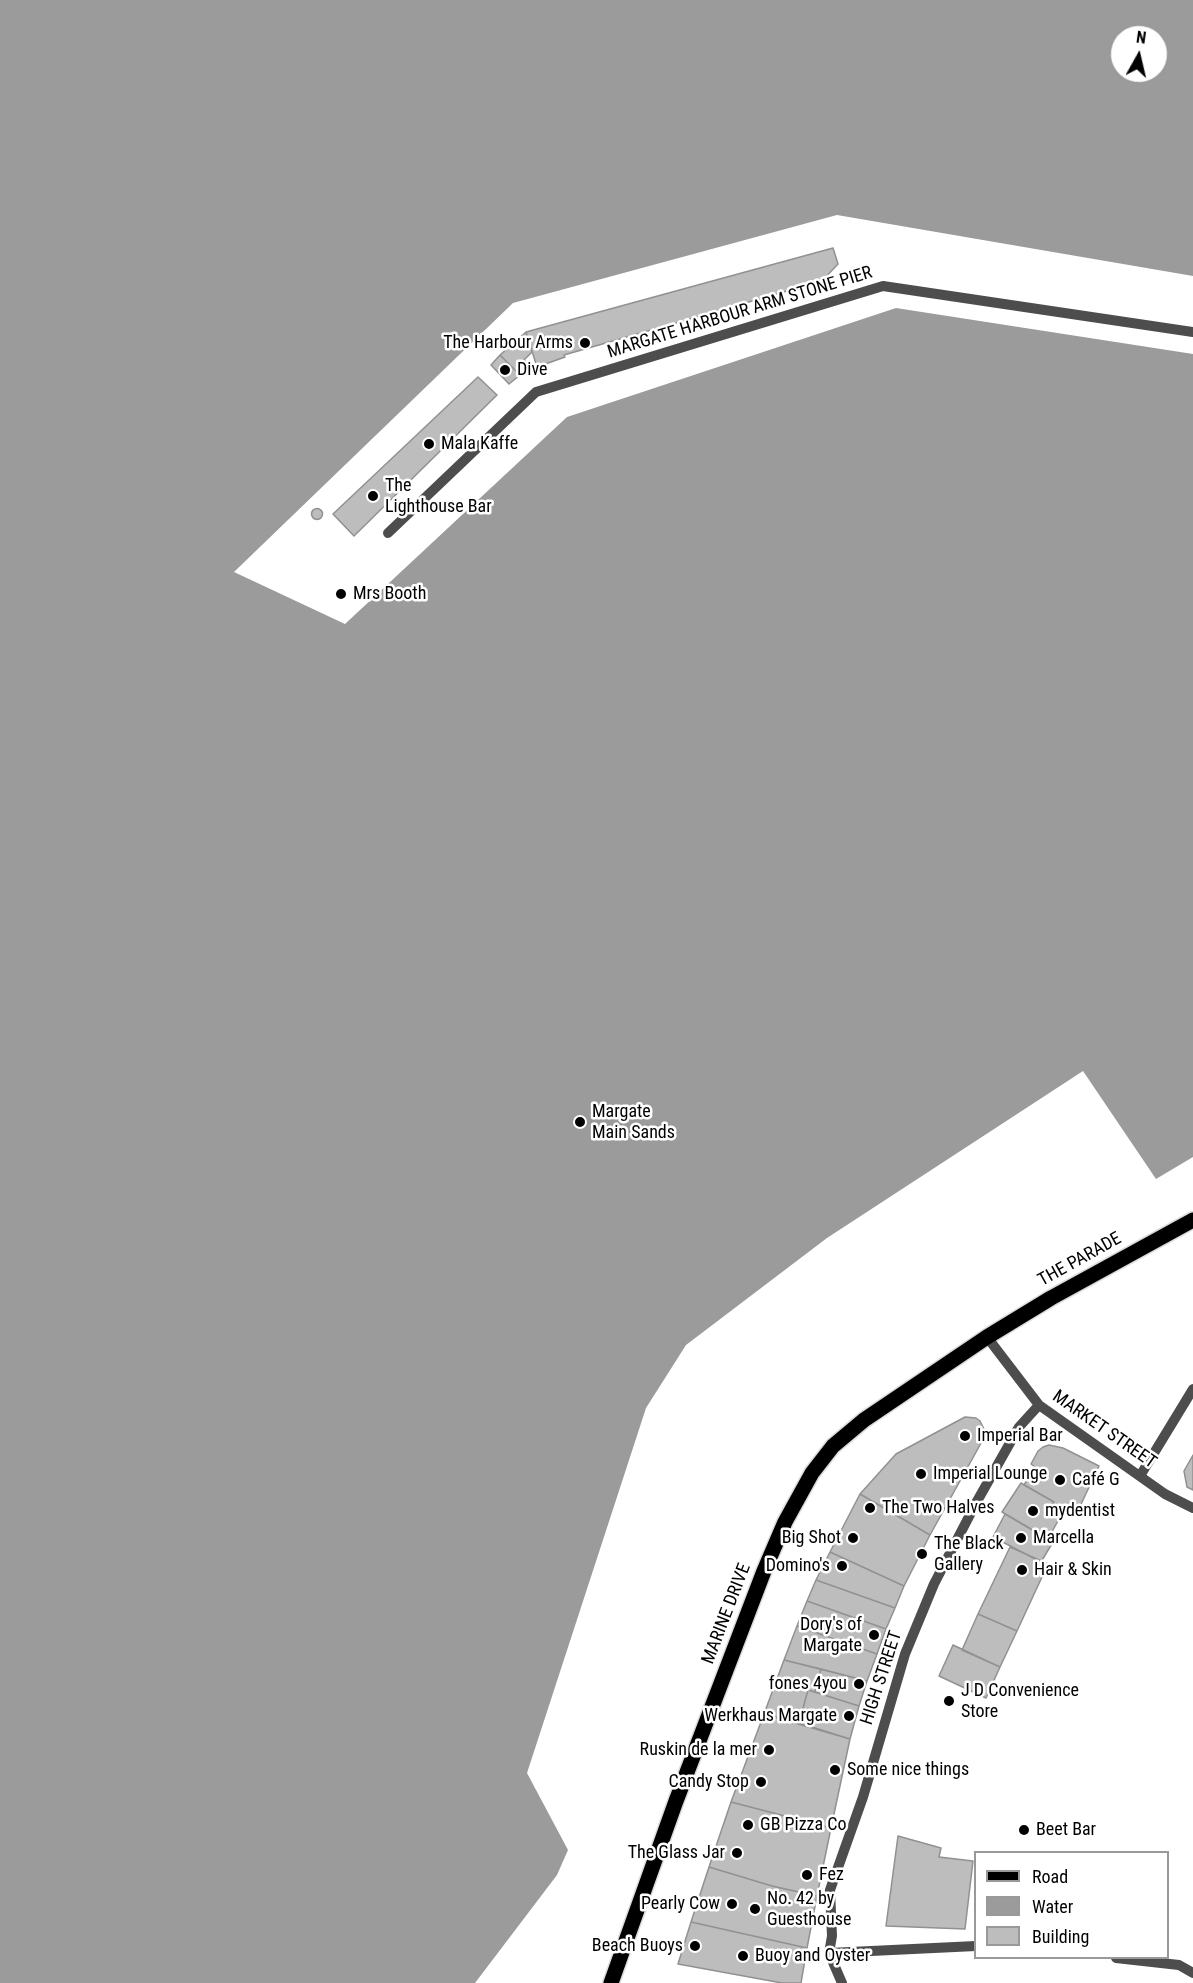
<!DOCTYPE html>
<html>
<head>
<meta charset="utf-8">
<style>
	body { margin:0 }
	#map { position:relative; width:1193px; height:1983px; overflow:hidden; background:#fff; font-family:"Roboto Condensed",sans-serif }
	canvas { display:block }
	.legend { position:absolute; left:974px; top:1851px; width:195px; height:108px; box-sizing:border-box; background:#fff; border:2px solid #999; margin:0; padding:8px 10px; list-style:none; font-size:18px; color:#000 }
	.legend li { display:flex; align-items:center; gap:12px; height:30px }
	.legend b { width:30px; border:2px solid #999 }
	.north { position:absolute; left:1109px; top:24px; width:60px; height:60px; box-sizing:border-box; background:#fff; border:2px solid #999; border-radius:50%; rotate:8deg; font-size:16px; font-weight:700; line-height:24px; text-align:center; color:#000 }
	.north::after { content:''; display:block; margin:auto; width:21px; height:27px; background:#000; clip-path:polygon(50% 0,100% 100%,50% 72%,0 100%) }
</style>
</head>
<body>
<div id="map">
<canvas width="1193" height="1983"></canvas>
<ul class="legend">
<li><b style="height:8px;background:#000"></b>Road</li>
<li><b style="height:16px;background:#9b9b9b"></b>Water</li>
<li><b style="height:16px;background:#bdbdbd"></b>Building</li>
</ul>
<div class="north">N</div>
</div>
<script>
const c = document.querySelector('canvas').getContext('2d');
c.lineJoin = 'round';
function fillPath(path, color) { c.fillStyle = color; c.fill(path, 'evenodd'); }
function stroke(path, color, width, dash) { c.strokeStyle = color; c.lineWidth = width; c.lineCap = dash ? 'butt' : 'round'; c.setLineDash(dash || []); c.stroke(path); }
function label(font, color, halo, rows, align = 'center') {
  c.font = font + ' "Roboto Condensed",sans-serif'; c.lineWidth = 5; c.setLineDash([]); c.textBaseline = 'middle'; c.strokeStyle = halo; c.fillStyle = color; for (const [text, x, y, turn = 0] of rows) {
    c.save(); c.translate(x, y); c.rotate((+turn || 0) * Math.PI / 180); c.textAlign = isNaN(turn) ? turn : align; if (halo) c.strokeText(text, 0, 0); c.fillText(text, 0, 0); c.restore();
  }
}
fillPath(new Path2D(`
	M0,0H1193V276L837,215L513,303L234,572L345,624L567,417L896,308L1193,354V1157L1156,1179L1083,1071L827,1238L686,1345L646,1408L527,1773L568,1850L557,1875L475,1983H0ZM1121,36H1157V72H1121Z`), '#9b9b9b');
const building = new Path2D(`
	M833,248L838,264L822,281L564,355L565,357L537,367L526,332Z
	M526,332L532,352L524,360L530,365L520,375L500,355Z
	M500,355L520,375L509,384L491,365Z
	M478,377L497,395L354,536L333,514Z
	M311.5 514a5.5 5.5 0 1 1 11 0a5.5 5.5 0 1 1-11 0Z
	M965,1417L976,1418L980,1421L985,1431V1436L930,1535L860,1494L896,1454Z
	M1049,1445L1063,1448L1099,1466L1075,1517L1053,1504L1054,1502L1024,1485L1035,1467L1031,1464L1038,1451L1043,1447Z
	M1193,1455V1490L1187,1487L1184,1471Z
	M1021,1483L1054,1502L1053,1504L1064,1510L1048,1539L1002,1512Z
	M860,1494L930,1535L904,1586L830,1552Z
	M1005,1514L1053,1542L1041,1562L993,1537Z
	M1010,1547L1048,1564L1017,1631L978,1614Z
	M830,1552L904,1586L895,1608L816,1580Z
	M816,1580L895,1608L886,1629L807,1601Z
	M807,1601L886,1629L877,1654L797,1626Z
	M978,1614L1017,1631L1000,1667L962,1650Z
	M797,1626L877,1654L867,1681L784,1660Z
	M953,1645L1000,1667L986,1698L939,1676Z
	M784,1660L821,1669L815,1692L808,1690L799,1723L764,1714Z
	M821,1669L867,1681L859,1706L815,1692Z
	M808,1690L859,1706L850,1739L799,1723Z
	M764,1714L850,1739L831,1828L731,1802Z
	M731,1802L831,1828L817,1896L772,1886L709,1867Z
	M898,1836L941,1848L939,1857L973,1861L965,1929L886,1926Z
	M709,1867L772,1886L817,1896L807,1948L691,1922Z
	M691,1922L807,1948L801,1983H782L678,1964Z`);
fillPath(building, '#bdbdbd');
stroke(building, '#919191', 1.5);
const major = new Path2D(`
	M611,1983L676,1801L764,1571L785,1522L812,1473L833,1446L864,1420L987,1337L1051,1298L1193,1220`);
stroke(major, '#dbdbdb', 18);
stroke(new Path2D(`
	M388,533L536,392L883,286L1193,332
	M987,1337L1039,1405L1165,1494L1193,1508
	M1140,1476L1193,1389
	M829,1953L976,1946
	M1116,1958L1179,1965L1193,1973
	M842,1983L829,1953L832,1936L830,1890L863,1797L905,1654L934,1584L976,1503L1019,1427L1039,1405`), '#4d4d4d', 10);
stroke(major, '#000', 15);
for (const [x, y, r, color] of [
	[585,343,6,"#000"],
	[505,370,6,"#000"],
	[429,444,6,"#000"],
	[373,496,6,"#000"],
	[341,594,6,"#000"],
	[580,1122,6,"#000"],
	[965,1436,6,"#000"],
	[921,1474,6,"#000"],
	[1060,1480,6,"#000"],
	[870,1508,6,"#000"],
	[1033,1511,6,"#000"],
	[853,1538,6,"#000"],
	[1021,1538,6,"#000"],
	[922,1554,6,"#000"],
	[842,1566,6,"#000"],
	[1022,1570,6,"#000"],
	[874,1635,6,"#000"],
	[859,1684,6,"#000"],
	[949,1701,6,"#000"],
	[849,1716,6,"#000"],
	[769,1750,6,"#000"],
	[835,1770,6,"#000"],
	[761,1782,6,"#000"],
	[748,1825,6,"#000"],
	[1024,1830,6,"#000"],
	[737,1853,6,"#000"],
	[807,1875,6,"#000"],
	[732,1904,6,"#000"],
	[755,1909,6,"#000"],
	[695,1946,6,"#000"],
	[743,1956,6,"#000"]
]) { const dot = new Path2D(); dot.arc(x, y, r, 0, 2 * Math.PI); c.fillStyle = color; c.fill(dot); stroke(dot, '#fff', 2); }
label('18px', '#000', '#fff', [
	["MARGATE HARBOUR ARM STONE PIER",740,313,-17],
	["THE PARADE",1080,1260,-29],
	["MARKET STREET",1104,1430,35],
	["MARINE DRIVE",727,1614,-69],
	["HIGH STREET",882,1678,-72]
]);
label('18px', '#000', '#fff', [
	["The Harbour Arms",573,343,"right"],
	["Dive",517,370],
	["Mala Kaffe",441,444],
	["The",385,486],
	["Lighthouse Bar",385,507],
	["Mrs Booth",353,594],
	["Margate",592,1112],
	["Main Sands",592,1133],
	["Imperial Bar",977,1436],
	["Imperial Lounge",933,1474],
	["Café G",1072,1480],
	["The Two Halves",882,1508],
	["mydentist",1045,1511],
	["Big Shot",841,1538,"right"],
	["Marcella",1033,1538],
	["The Black",934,1544],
	["Gallery",934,1565],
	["Domino's",830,1566,"right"],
	["Hair & Skin",1034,1570],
	["Dory's of",862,1625,"right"],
	["Margate",862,1646,"right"],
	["fones 4you",847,1684,"right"],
	["J D Convenience",961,1691],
	["Store",961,1712],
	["Werkhaus Margate",837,1716,"right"],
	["Ruskin de la mer",757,1750,"right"],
	["Some nice things",847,1770],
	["Candy Stop",749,1782,"right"],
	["GB Pizza Co",760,1825],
	["Beet Bar",1036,1830],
	["The Glass Jar",725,1853,"right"],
	["Fez",819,1875],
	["No. 42 by",767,1899],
	["Guesthouse",767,1920],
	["Pearly Cow",720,1904,"right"],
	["Beach Buoys",683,1946,"right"],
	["Buoy and Oyster",755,1956]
], 'left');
</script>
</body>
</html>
